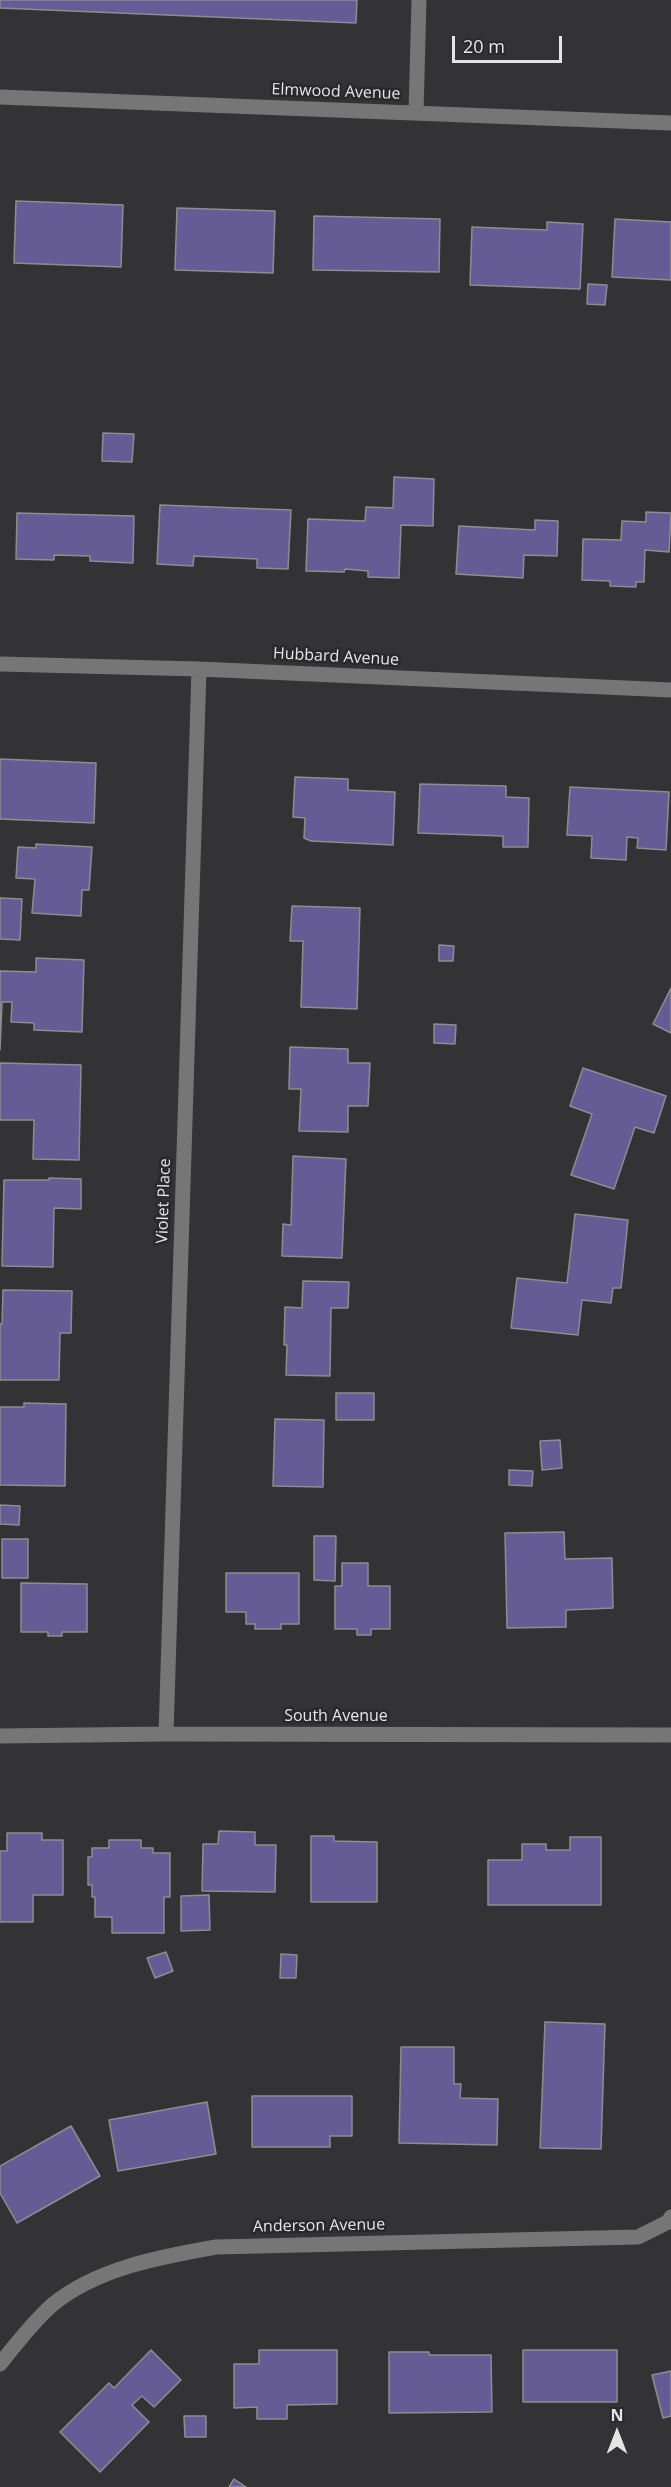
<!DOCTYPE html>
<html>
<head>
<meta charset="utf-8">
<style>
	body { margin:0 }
	#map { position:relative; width:671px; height:2487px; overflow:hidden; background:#333336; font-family:"Open Sans",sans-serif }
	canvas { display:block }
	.north { position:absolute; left:587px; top:2403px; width:60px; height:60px; -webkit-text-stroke:4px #29292c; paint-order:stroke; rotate:0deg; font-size:16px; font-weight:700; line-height:24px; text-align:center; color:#e5e5e6 }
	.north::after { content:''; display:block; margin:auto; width:21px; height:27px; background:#e5e5e6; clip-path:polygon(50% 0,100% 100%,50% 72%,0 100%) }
	.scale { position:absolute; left:452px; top:36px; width:110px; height:27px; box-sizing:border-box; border:3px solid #e5e5e6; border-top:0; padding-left:8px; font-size:18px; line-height:21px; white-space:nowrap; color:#e5e5e6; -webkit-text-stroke:4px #29292c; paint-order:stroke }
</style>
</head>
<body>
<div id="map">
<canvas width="671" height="2487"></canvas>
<div class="north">N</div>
<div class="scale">20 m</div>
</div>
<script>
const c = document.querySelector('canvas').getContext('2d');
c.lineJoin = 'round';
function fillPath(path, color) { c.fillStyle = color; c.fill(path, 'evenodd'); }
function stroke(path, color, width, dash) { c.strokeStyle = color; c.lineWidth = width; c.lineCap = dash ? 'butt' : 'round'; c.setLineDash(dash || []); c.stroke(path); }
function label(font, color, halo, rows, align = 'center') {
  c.font = font + ' "Open Sans",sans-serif'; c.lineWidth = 5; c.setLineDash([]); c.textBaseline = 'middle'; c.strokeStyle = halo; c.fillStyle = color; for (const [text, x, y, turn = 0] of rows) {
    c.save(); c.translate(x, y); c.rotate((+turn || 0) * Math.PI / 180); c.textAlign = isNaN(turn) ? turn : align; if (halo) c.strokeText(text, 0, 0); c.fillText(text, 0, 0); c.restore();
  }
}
const building = new Path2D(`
	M0,0H357L356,23L0,8Z
	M16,201L123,205L121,267L14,263Z
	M177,208L275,211L273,273L175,270Z
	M314,216L440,219L439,272L313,270Z
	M615,219L671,222V280L612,277Z
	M547,222L583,224L580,289L470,285L472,227L547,230Z
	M588,284L607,285L605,305L587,304Z
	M103,433L134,434L132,462L102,461Z
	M394,477L434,479L433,526L401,525L399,578L368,577V571L345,569L344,572L306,571L308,519L365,521L366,507L393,508Z
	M160,505L291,510L288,569L257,568V559L194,556L193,566L157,564Z
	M646,512L671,513L669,552L645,550L644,582H636V587L610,586V581L582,580L583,539L621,540L622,521L646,522Z
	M17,513L134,516L133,563L90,561V556L54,555V560L16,559Z
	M535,520L558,521L557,556L524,555L523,578L456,574L459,526L535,530Z
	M0,759L96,763L94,823L0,819Z
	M295,777L348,779V790L395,792L393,845L311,841L304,838L305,818L293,817Z
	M420,784L506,786V797L529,798L528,847H503V836L418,833Z
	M570,787L669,792L666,850L637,848L638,838L627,837L626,860L591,858L592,836L567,835Z
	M36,844L92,847L89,890H82L81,916L32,913L35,879L16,878L18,847L36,848Z
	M0,898L22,899L20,940L0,939Z
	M292,906L360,908L357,1009L301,1007L303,941H290Z
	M439,945L454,946L453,961H439Z
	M36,958L84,960L82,1032L34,1030V1023L11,1022L12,1002H2L0,1050V971L36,972Z
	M671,988V1033L653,1024Z
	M434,1024L456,1025L455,1044L434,1043Z
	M290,1047L348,1049V1063H370L368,1106H348V1132L299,1131L301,1089H289Z
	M0,1063L81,1065L79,1160L33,1159L34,1120H0Z
	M583,1068L666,1096L654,1133L635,1127L614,1189L571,1175L592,1114L570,1106Z
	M293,1156L346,1159L342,1258L282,1256L283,1224L291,1225Z
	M49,1178L81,1179V1209L54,1208L53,1267L2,1266L4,1180H49Z
	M575,1214L628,1220L621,1288H613L611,1303L582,1300L578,1335L511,1328L517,1278L567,1283Z
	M303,1281L349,1282L348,1308H331L330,1376L286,1375L287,1345H284L285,1307L302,1308Z
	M3,1290L72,1291L71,1333H60L59,1380H0V1324H2Z
	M336,1393H374V1420H336Z
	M24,1403L66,1404L65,1486L0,1485V1407H24Z
	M275,1419L324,1420L323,1487L273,1486Z
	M560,1440L562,1468L542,1470L540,1441Z
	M509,1470L533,1471L532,1486L509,1485Z
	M0,1505L20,1506L19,1525L0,1524Z
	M564,1532L565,1559L612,1558L613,1608L566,1610V1627L507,1628L505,1533Z
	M314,1536H336L335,1581L314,1580Z
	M2,1539H28V1578H2Z
	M342,1563H368V1586H390V1629H371V1635H357V1629H335V1586H342Z
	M226,1573H299V1624H281V1629H255V1624H246V1612H226Z
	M21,1583L87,1584V1632H62V1636H48V1632H21Z
	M219,1831L255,1832V1845H276L275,1892L202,1891L203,1844H218Z
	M7,1833H42V1840H63V1895H33V1922H0V1851H7Z
	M311,1836H334V1841L377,1842V1902H311Z
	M570,1837H601V1905H488V1860H522V1844H546V1850H570Z
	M109,1840H141V1848H153V1853H170V1897H164V1933H112V1917H95V1897H92V1885H88V1857H92V1848H109Z
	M209,1895L210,1930L181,1931V1896Z
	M166,1952L173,1971L155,1978L147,1958Z
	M281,1954L297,1955L296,1978H280Z
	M545,2022L605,2024L601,2149L540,2148Z
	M401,2047H454V2084H461L460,2098L498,2099L497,2145L399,2143Z
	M252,2096H352V2136H330V2147H252Z
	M207,2102L216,2154L118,2171L109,2120Z
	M71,2126L100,2176L17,2223L0,2193V2166Z
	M151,2350L181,2380L154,2407L142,2396L132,2405L149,2422L100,2472L60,2432L109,2383L114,2388Z
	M259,2350H337V2404L287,2405V2419H257V2407L234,2408V2364H259Z
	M523,2350H617V2402H523Z
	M389,2352H429V2355H491L492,2412L389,2413Z
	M671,2371V2416L663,2418L652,2375Z
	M184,2416H206V2437H185Z
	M234,2479L246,2487H229Z`);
fillPath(building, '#655c95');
stroke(building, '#8d8d90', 1.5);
stroke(new Path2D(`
	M0,97L671,123
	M416,113L419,0
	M0,664L199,669L671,690
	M166,1734L199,669
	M0,1736L166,1734L671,1735
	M0,2364C16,2344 33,2322 52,2305C97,2268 160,2257 216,2247L638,2237L668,2222L671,2217`), '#767677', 15);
label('16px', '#e5e5e6', '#29292c', [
	["Elmwood Avenue",336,92,2],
	["Hubbard Avenue",336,657,3],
	["Violet Place",164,1201,-88],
	["South Avenue",336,1716],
	["Anderson Avenue",319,2226,-1]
]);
</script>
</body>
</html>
